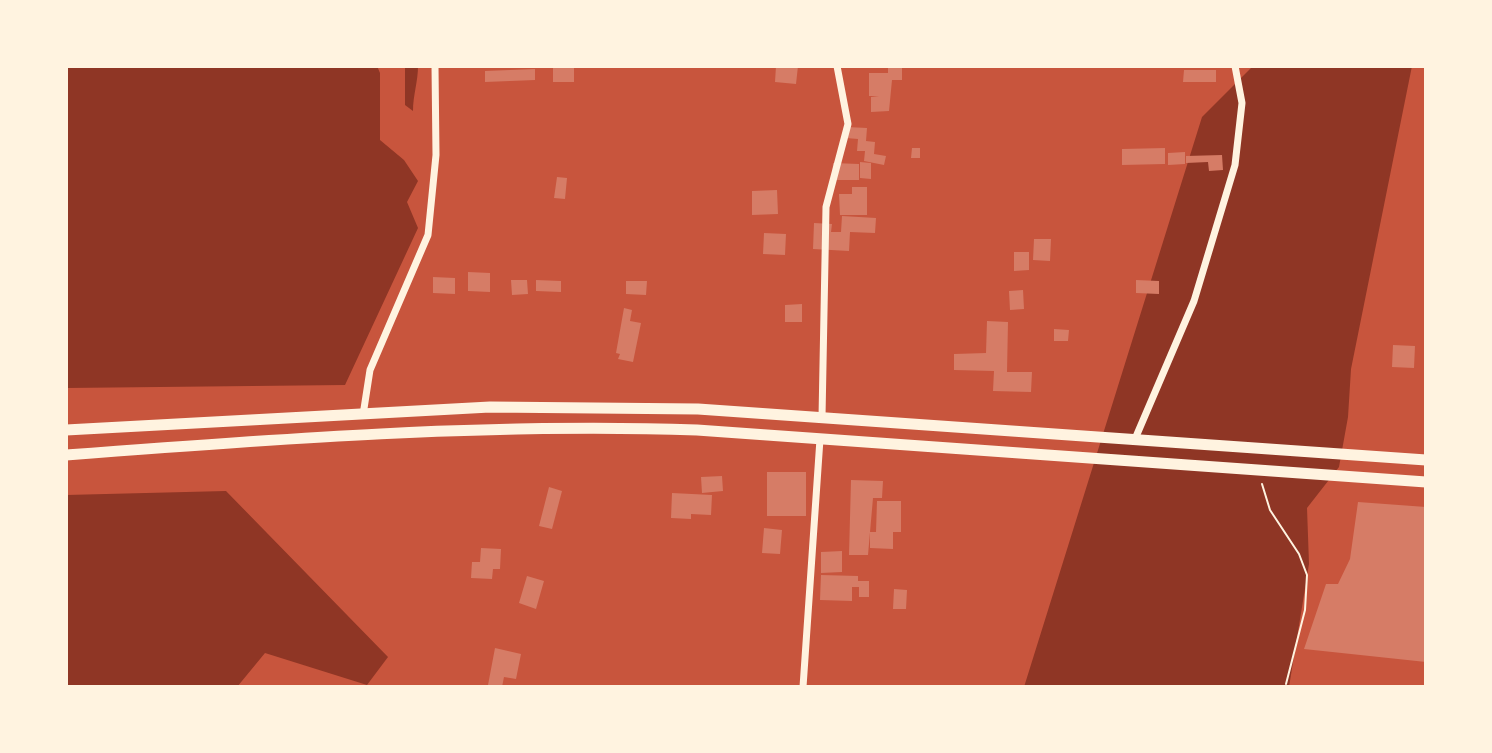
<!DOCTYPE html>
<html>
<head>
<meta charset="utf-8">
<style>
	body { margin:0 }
	#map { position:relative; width:1492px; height:753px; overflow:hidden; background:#c8553d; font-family:"Golos Text",sans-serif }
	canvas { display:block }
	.frame { position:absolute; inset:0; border:68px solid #fff3e0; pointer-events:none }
</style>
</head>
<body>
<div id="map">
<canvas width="1492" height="753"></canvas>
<div class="frame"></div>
</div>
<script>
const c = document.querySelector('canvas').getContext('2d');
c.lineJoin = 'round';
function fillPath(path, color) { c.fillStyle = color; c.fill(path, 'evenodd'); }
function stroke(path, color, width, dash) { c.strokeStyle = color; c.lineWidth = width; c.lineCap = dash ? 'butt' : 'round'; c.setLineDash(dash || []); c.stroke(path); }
fillPath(new Path2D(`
	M66,66H377L380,73V140L404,160L418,181L407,202L418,228L345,385L66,388Z
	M405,66H418C418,82 413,95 413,111L405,105Z
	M1253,66H1412L1351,369L1348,417L1339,467L1307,508L1309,564L1289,687H1024L1202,117Z
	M226,491L388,657L367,685L265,653L237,687H66V495Z`), '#8f3625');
fillPath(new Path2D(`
	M553,66H574V82H553Z
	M776,66H798L796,84L775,82Z
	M888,67H902V80H892L889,111L871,112V97L879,96H869V73H888Z
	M535,69V80L485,82V71Z
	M1184,70H1216V82H1183Z
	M847,127L867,128L866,141L875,142L874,154L886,156L884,165L864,161L865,151H857L858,139L846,138Z
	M912,148H920V158H911Z
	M1165,148V164L1122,165V149Z
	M1185,152V164L1168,165V153Z
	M1222,155L1223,170L1209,171L1208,162L1186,163V156Z
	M860,162L871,163V179L860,178Z
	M833,163L859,164V180H832Z
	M557,177L567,178L565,199L554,198Z
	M852,187H867V215H840L839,194H852Z
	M777,190L778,214L752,215V191Z
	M842,216L876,218L875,233L850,232L849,251L813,249L814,223L832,224L831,232H841Z
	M764,233L786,234L785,255L763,254Z
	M1034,239H1051L1050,261L1033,260Z
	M1014,252H1029V270L1014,271Z
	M468,272L490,273V292L468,291Z
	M433,277L455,278V294L433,293Z
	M511,280H527L528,294L512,295Z
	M536,280L561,281V292L536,291Z
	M1136,280L1159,281V294L1136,293Z
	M626,281H647L646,295L626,294Z
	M1023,290L1024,309L1010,310L1009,291Z
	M802,304V322H785V305Z
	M624,308L632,310L630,321L641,323L633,362L618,359L620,354L616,353Z
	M987,321L1008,322L1007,372H1032L1031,392L993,391L994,371L954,370V354L986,353Z
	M1054,329L1069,330L1068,341H1054Z
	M1393,345L1415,346L1414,368L1392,367Z
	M767,472H806V516H767Z
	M722,476L723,491L702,493L701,477Z
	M851,480L883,481L882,498H873L868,555H849Z
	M549,487L562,491L552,529L539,526Z
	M672,493L712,495L711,515L691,514V519L671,518Z
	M877,501H901V532H893V549L870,548V532H876Z
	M1358,502L1426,507V662L1304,649L1326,584H1338L1350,559Z
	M764,528L782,530L780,554L762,553Z
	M481,548L501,549L500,569H493L492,579L471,578L472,562H480Z
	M842,551V572L821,573V552Z
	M821,575L858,576V581H869V597H859V587H852V601L820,600Z
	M527,576L544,581L536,609L519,603Z
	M894,589L907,590L906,609H893Z
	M495,648L521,654L516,679L504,677L502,687L488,685Z`), '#d67c66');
stroke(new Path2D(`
	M1262,484L1270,510L1299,554L1307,575L1305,610L1286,684`), '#fff3e0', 2);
stroke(new Path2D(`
	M363,415L370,370L428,235L436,155L435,66
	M822,417L826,207L848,124L837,66
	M1135,439L1194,301L1235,165L1242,103L1235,66
	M803,687L820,439`), '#fff3e0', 7);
stroke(new Path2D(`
	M66,430L490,407L698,409L1426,460
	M66,455C276,439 486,423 697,430L1426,482`), '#fff3e0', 11);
</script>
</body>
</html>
